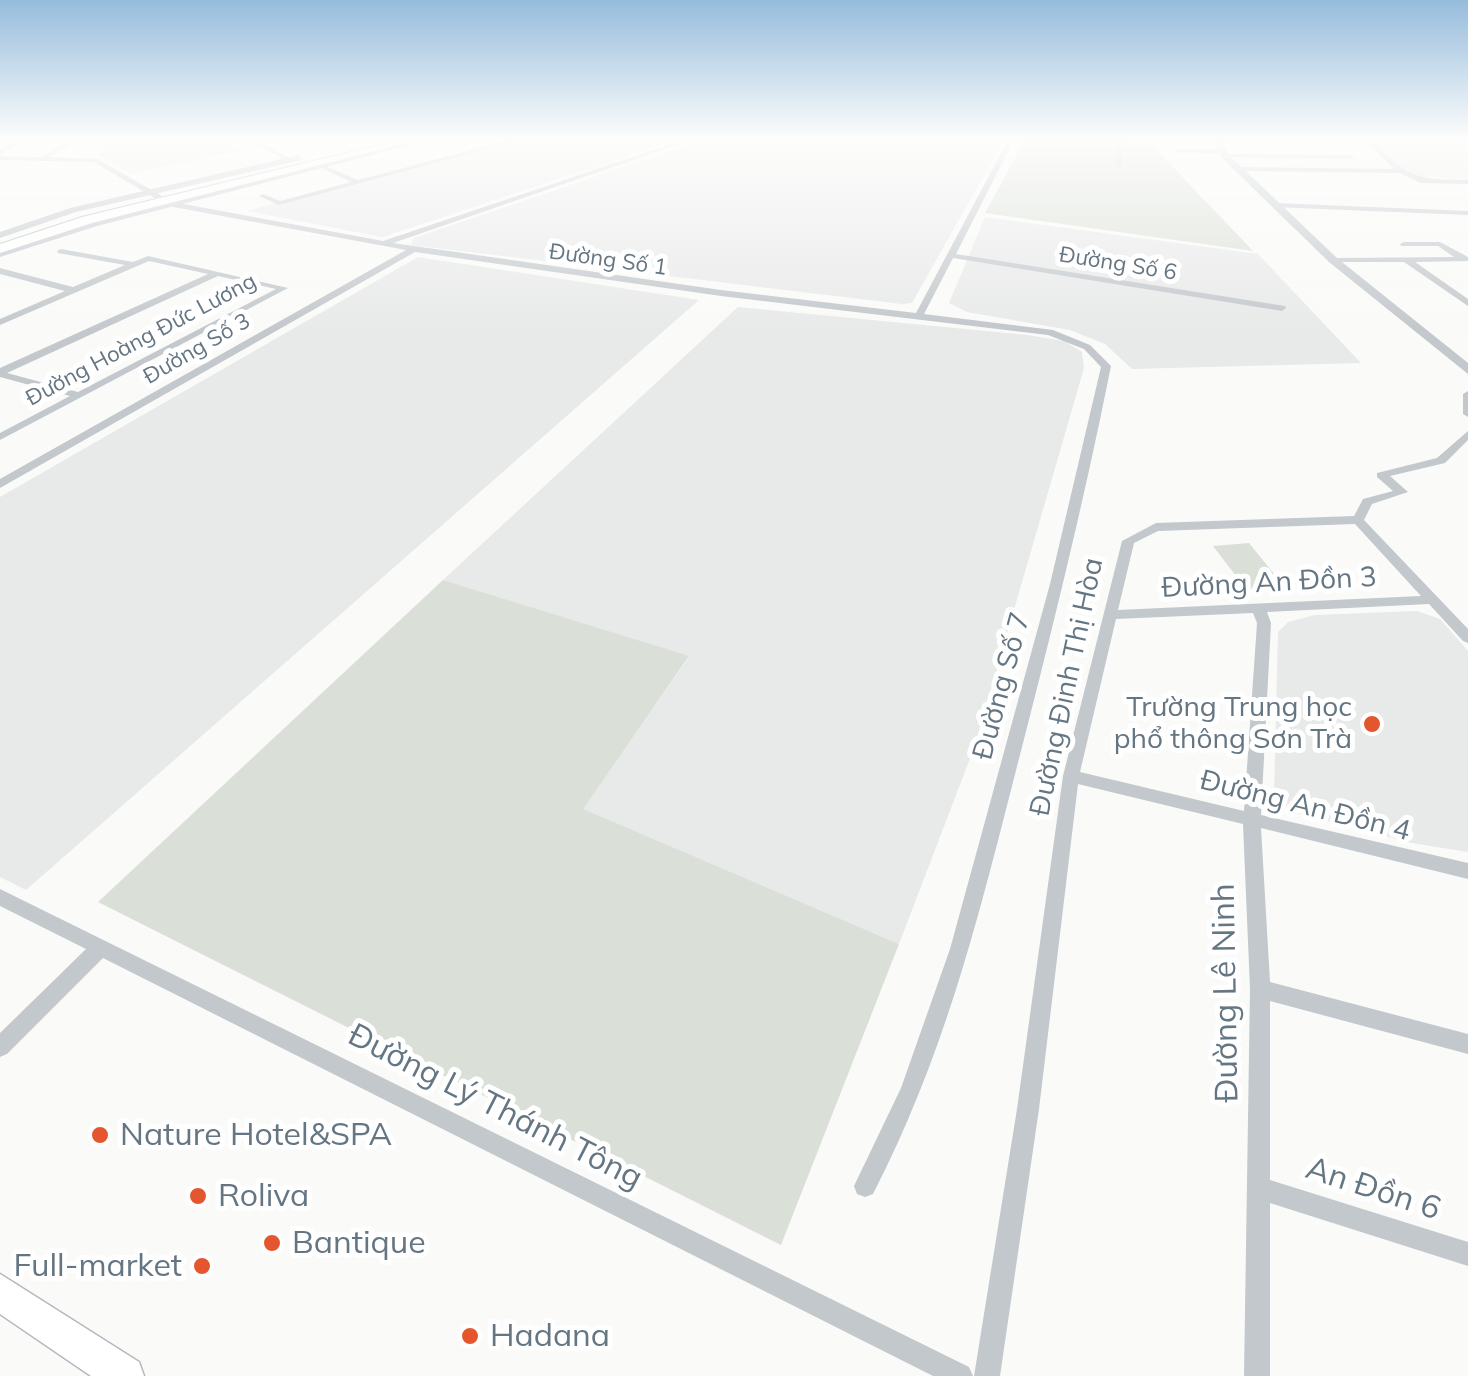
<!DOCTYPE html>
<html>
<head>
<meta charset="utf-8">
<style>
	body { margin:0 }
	canvas { display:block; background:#fafaf8 }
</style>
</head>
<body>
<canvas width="1468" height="1376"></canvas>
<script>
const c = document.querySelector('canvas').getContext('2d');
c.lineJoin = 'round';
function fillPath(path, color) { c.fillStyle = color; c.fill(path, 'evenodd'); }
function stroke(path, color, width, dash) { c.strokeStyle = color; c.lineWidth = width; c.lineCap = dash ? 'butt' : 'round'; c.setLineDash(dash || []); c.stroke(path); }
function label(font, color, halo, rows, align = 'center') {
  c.font = font + ' Mulish,sans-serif'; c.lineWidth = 10; c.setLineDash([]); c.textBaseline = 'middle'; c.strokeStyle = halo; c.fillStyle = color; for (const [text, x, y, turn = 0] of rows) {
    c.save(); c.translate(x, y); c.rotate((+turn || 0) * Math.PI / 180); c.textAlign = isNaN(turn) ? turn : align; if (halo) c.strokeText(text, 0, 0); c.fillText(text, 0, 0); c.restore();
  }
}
fillPath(new Path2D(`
	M121,138H216L241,150L131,174L97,154L107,150L95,143Z
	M514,138H684L382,237L247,211Z
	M708,138H1005L912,303L902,304L411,245L414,238Z
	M1374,138H1468V179L1410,176L1378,150Z
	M985,217L1258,254L1361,363L1132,369L1105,344L1070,330L967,312L949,303Z
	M418,257L699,300L26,890L0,877V497Z
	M738,307L1027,335L1064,341L1082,352L1084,368L974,748L899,944L582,809L689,657L443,580Z
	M1417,611L1440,619L1468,651V852L1412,843L1292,812L1274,797L1278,632L1288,622L1315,615Z`), '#e8e9e9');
fillPath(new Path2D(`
	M1026,138H1118L1150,143L1253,251L985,213Z
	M1249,543L1284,586L1246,589L1213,546Z
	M443,580L689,656L583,809L899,944L781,1245L98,902Z`), '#dadfd7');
const secondary = new Path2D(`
	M0,1274L139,1362L144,1376H91L0,1314Z`);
const trunk = new Path2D(`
	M408,138H426L92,223L0,253V244L82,217Z`);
stroke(secondary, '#b3babf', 3);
stroke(trunk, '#b4b9bd', 2);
fillPath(new Path2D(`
	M23,138H30L0,154V149Z
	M73,138H80L49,157L97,159L173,202L383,241L689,138H697L393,243L721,290L916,313L1009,138H1015L956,254L1285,306L1286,308L1282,311L953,258L924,314L1053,330L1090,345L1111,366C1083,507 1048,647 1012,786C975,931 942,1060 873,1194L865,1197L857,1194L854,1186L901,1088L950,949L1050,584L1101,367L1084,349L1048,335L721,296L415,252L0,488V479L406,250L168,206L94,162L0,160V156L43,157Z
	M245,138H252L293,160L288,161Z
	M518,138H527L279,205L259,196L263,194L280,201L351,182L319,167L321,164L358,180Z
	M1115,138H1121L1122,166L1119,168L1116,166Z
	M1237,138H1286L1336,141L1333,143Z
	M1363,138H1369C1411,178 1410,179 1468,180V184L1421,183L1399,173L1242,171L1239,169L1242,167L1394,169Z
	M1178,149L1226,150L1229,152L1226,154L1176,152Z
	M1225,154L1351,155L1354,157L1351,159L1223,157Z
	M1276,203L1468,211V215L1273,207Z
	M1404,242H1440L1468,257V261L1415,262L1468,299V306L1404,262H1333L1329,260L1333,258L1454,257L1438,246H1401L1400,244Z
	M61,249L133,262L148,256L288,288L0,440V433L70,396L0,377V368L208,274L149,261L0,325V319L65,291L0,274V268L73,287L125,265L58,253L57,251ZM218,276L276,289L78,392L7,373Z
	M1468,391V417L1463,414V394Z
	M1468,431V440L1445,463L1390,476L1408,492L1372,504L1364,520L1468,629V643L1463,641L1429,604L1267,612L1271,623L1261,815L1468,863V879L1261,828L1270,982L1468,1034V1054L1270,1001V1180L1468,1242V1266L1270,1203V1376H1244L1250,989L1243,824L1078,784L1039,1109L1000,1376H974L1017,1109L1063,776L1122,541L1156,523L1354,516L1363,499L1393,491L1377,477V473L1437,458ZM1355,524L1421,596L1118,610L1134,543L1158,531ZM1253,613L1257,623L1244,811L1080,772L1116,619Z
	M0,889L969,1367L973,1376H933L103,958L7,1054L0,1057V1033L86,949L0,906Z`), '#c3c8cc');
fillPath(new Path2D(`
	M426,138H438L97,226L0,257V250L89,222Z
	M1213,138H1221L1229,155L1337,258L1468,363V374L1329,262L1222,158Z
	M299,155L302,160L76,212L0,238V232L70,208Z`), '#c3c8cc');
fillPath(secondary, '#fff');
fillPath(trunk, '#fff');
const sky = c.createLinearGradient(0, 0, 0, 330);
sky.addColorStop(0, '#96bcdc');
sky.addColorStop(0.42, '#fdfdfc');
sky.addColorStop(1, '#fdfdfc00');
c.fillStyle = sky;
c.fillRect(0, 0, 1468, 330);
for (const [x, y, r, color] of [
	[1372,724,10,"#e4572e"],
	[100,1135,10,"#e4572e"],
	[198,1196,10,"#e4572e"],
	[272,1243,10,"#e4572e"],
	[202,1266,10,"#e4572e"],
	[470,1336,10,"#e4572e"]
]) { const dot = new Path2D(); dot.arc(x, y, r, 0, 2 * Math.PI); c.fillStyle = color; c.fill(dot); stroke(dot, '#fff', 4); }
label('22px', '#657683', '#fff', [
	["Đường Số 1",608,260,8],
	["Đường Số 6",1118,264,9],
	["Đường Hoàng Đức Lương",141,340,-28],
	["Đường Số 3",197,349,-30]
]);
label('28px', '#657683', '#fff', [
	["Đường An Đồn 3",1269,583,-3],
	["Đường Số 7",1002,686,-75],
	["Đường Đinh Thị Hòa",1067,687,-78],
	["Đường An Đồn 4",1305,806,14]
]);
label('28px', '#657683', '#fff', [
	["Trường Trung học",1352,708],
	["phổ thông Sơn Trà",1352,740]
], 'right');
label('32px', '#657683', '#fff', [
	["Đường Lê Ninh",1226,993,-91],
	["Đường Lý Thánh Tông",495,1107,27],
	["An Đồn 6",1373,1189,18]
]);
label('32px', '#657683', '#fff', [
	["Nature Hotel&SPA",120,1135],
	["Roliva",218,1196],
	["Bantique",292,1243],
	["Full-market",182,1266,"right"],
	["Hadana",490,1336]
], 'left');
</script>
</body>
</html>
